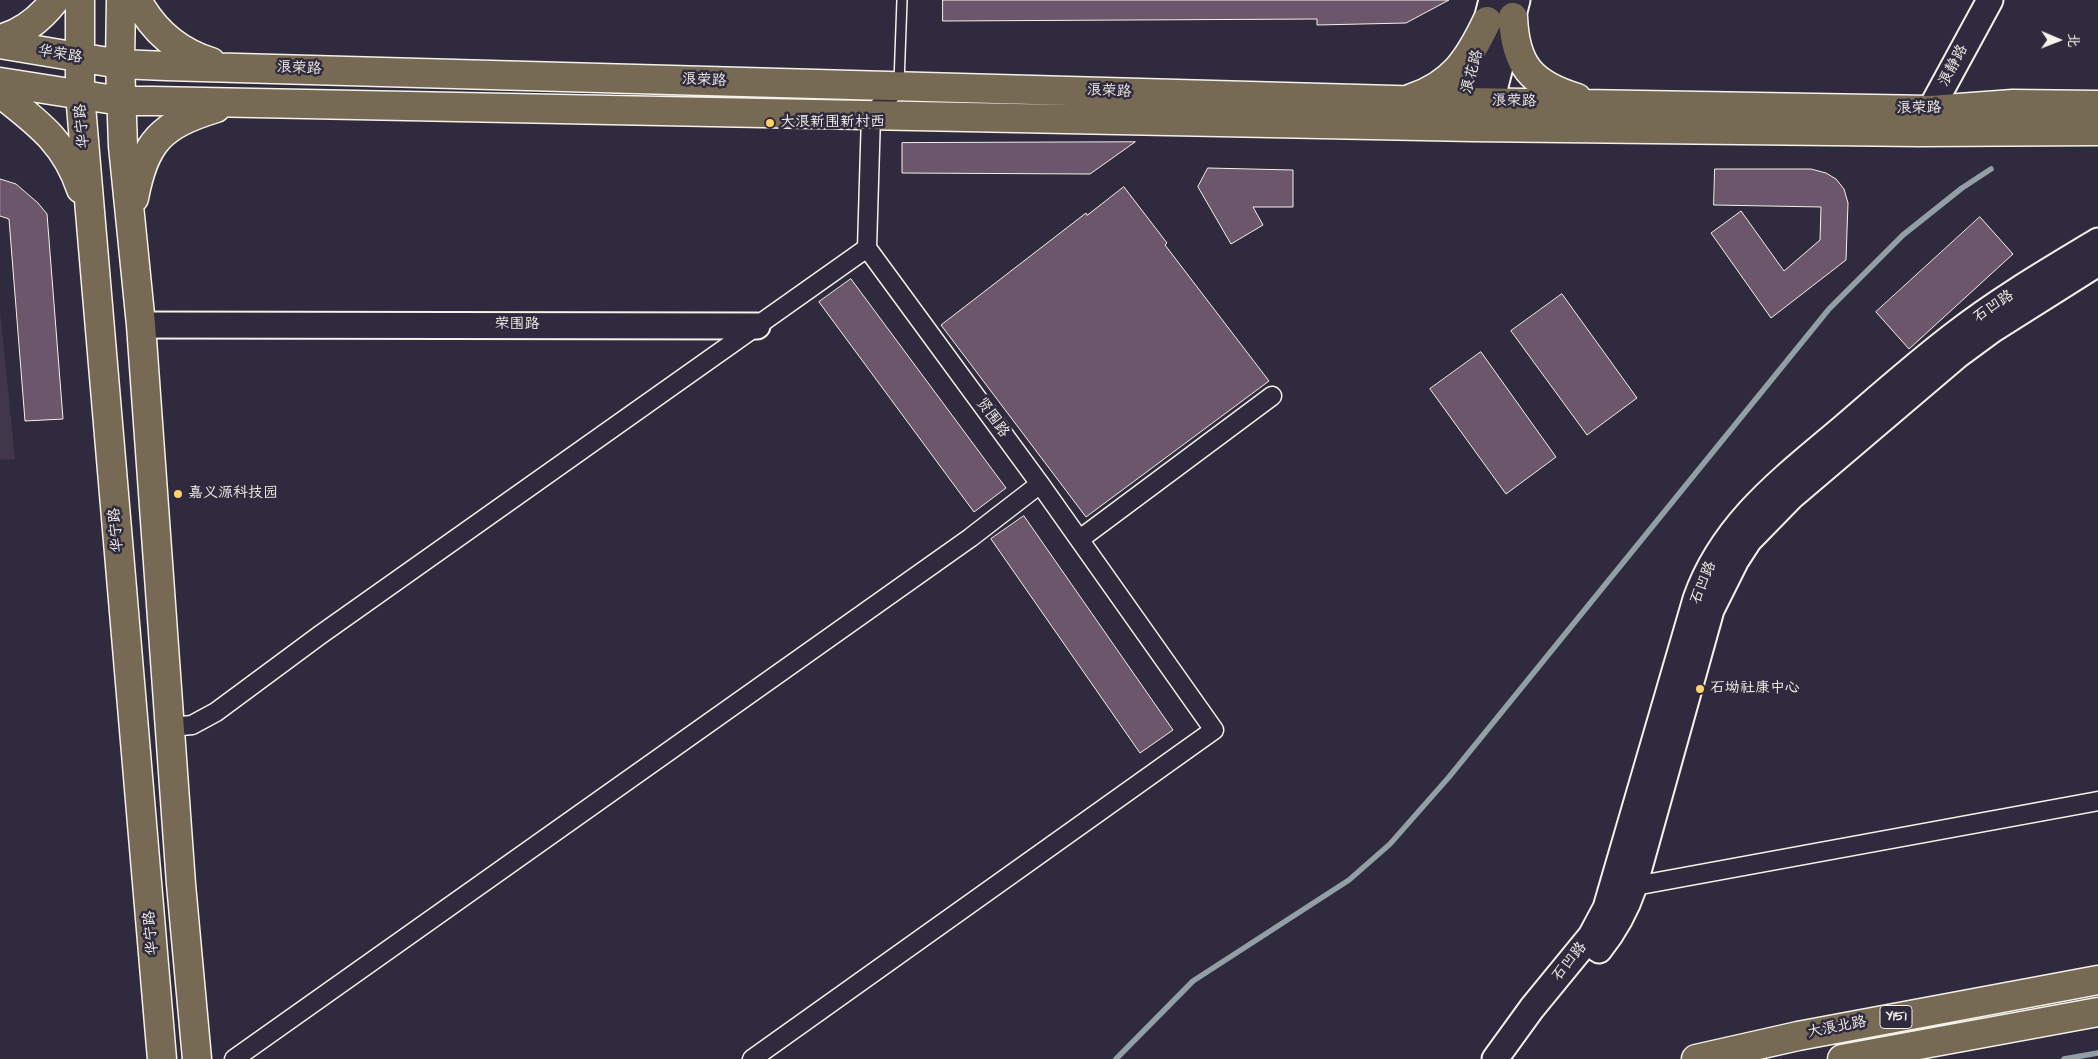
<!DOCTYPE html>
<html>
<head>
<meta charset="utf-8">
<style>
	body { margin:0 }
	#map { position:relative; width:2098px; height:1059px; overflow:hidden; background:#2f2a3d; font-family:"Architects Daughter","LXGW WenKai TC",sans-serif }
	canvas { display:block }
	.north { position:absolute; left:2033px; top:15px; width:50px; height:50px; -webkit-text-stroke:4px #2f2a3d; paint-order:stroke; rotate:91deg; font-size:14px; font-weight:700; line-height:20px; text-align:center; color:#f4f1e8 }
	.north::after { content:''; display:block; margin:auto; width:18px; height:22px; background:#f4f1e8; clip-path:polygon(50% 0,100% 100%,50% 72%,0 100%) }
</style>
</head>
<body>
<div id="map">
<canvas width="2098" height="1059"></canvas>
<div class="north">北</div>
</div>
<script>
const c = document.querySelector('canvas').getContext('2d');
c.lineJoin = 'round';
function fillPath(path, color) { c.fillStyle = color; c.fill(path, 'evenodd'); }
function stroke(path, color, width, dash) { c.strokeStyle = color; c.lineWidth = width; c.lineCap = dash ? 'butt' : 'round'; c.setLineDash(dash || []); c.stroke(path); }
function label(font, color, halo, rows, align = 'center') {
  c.font = font + ' "Architects Daughter","LXGW WenKai TC",sans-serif'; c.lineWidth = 5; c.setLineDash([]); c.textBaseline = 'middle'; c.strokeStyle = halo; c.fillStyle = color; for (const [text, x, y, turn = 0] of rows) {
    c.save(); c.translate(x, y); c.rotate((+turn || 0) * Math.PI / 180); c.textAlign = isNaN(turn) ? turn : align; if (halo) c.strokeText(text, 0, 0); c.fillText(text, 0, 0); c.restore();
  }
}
fillPath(new Path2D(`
	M0,310L15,459L0,460Z`), '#41374b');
stroke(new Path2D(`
	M1116,1059L1193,981L1349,880L1390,844L1449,777L1829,309L1903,235L1962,188L1991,169
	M2064,1059L2098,1053`), '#929fa7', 5.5);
const building = new Path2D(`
	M943,0H1449L1406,23L1317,25V19L943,21Z
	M1135,142L1090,174L902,173V143Z
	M1208,168L1293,170V207H1253L1263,225L1231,244L1198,187Z
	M1715,169H1811L1826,173L1836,179L1844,189L1848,203L1846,260L1771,318L1711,233L1741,211L1784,271L1820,240L1821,207L1714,205Z
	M0,179L16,184L38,203L47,214L63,419L25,421L9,219L0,216Z
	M1124,187L1167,243L1165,245L1269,381L1086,517L941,325L1086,213L1087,215Z
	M1980,217L2013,254L1909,349L1876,312Z
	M851,279L1006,488L974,512L819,302Z
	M1562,294L1637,398L1587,435L1511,331Z
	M1481,352L1556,457L1506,494L1430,389Z
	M1024,516L1173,730L1140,753L991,539Z`);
fillPath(building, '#6c566c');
stroke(building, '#f4f1e8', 1);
const lane = new Path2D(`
	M899,83L902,0`);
const street = new Path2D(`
	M1080,539L1272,396
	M171,727L192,725L216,712L320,635L867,248
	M1624,888L2098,801
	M234,1059L970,538L1040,484
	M752,1059L1214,730L1040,484L867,248L871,115L899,86`);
const secondary = new Path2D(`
	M1479,119L1491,102L1517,0
	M1471,121L1466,102L1492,0
	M1922,125L1990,0
	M141,325L757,326
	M1599,950C1615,930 1626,910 1634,886L1711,610L1736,560L1749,540L1791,497L1958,355L1992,330L2098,263
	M1495,1059L1532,1008L1591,936L1606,908L1696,599C1723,522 1785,477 1845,426C1881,395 1917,363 1955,334C2000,299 2050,270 2098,241`);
const primary = new Path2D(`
	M80,0V94L162,1059
	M121,0L120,64L123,146L141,325L181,884L197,1059
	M137,0C153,30 178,52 211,62
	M1513,17C1515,65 1531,84 1577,98
	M0,39C23,33 41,18 55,0
	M0,44L120,64L166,66L1466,102L1931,110L2013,104L2098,105
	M0,82L121,101H153L1473,127L1919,132L2098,131
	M0,93C38,123 65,142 81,189
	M1412,98C1453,84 1469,59 1487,21
	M134,198C145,141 161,125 216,108
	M1696,1059L1798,1036L2098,980
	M1842,1059L2098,1012`);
stroke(lane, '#f4f1e8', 12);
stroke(street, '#f4f1e8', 21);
stroke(secondary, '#f4f1e8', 29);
stroke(primary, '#f4f1e8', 31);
stroke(lane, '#2f2a3d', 9);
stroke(street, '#2f2a3d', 18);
stroke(secondary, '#2f2a3d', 25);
stroke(primary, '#776a54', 28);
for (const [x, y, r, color] of [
	[770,123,5,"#ffd166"],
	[178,494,5,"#ffd166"],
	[1700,689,5,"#ffd166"]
]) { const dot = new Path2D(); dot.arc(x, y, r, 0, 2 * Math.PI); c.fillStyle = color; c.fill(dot); stroke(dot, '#2f2a3d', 2); }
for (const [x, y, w] of [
	[1896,1017,32]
]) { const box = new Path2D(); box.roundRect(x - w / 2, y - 11.5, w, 23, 4); c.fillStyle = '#2f2a3d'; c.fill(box); stroke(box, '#f4f1e8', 1); }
label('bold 14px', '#f4f1e8', null, [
	["Y151",1896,1017]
]);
label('15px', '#f4f1e8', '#2f2a3d', [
	["华荣路",60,55,10],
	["浪静路",1954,66,-62],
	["浪荣路",299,69,2],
	["浪花路",1473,72,-75],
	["浪荣路",704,81,2],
	["浪荣路",1109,92,2],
	["浪荣路",1514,102,1],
	["浪荣路",1919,109,-1],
	["华宁路",83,126,-95],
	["石凹路",1994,307,-34],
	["荣围路",517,325],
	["贤围路",992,418,54],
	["华宁路",117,530,-95],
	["石凹路",1704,583,-68],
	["华宁路",152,933,-95],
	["石凹路",1570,962,-51],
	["大浪北路",1837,1028,-11]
]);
label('15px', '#f4f1e8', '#2f2a3d', [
	["大浪新围新村西",780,123],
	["嘉义源科技园",188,494],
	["石坳社康中心",1710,689]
], 'left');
</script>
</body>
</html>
